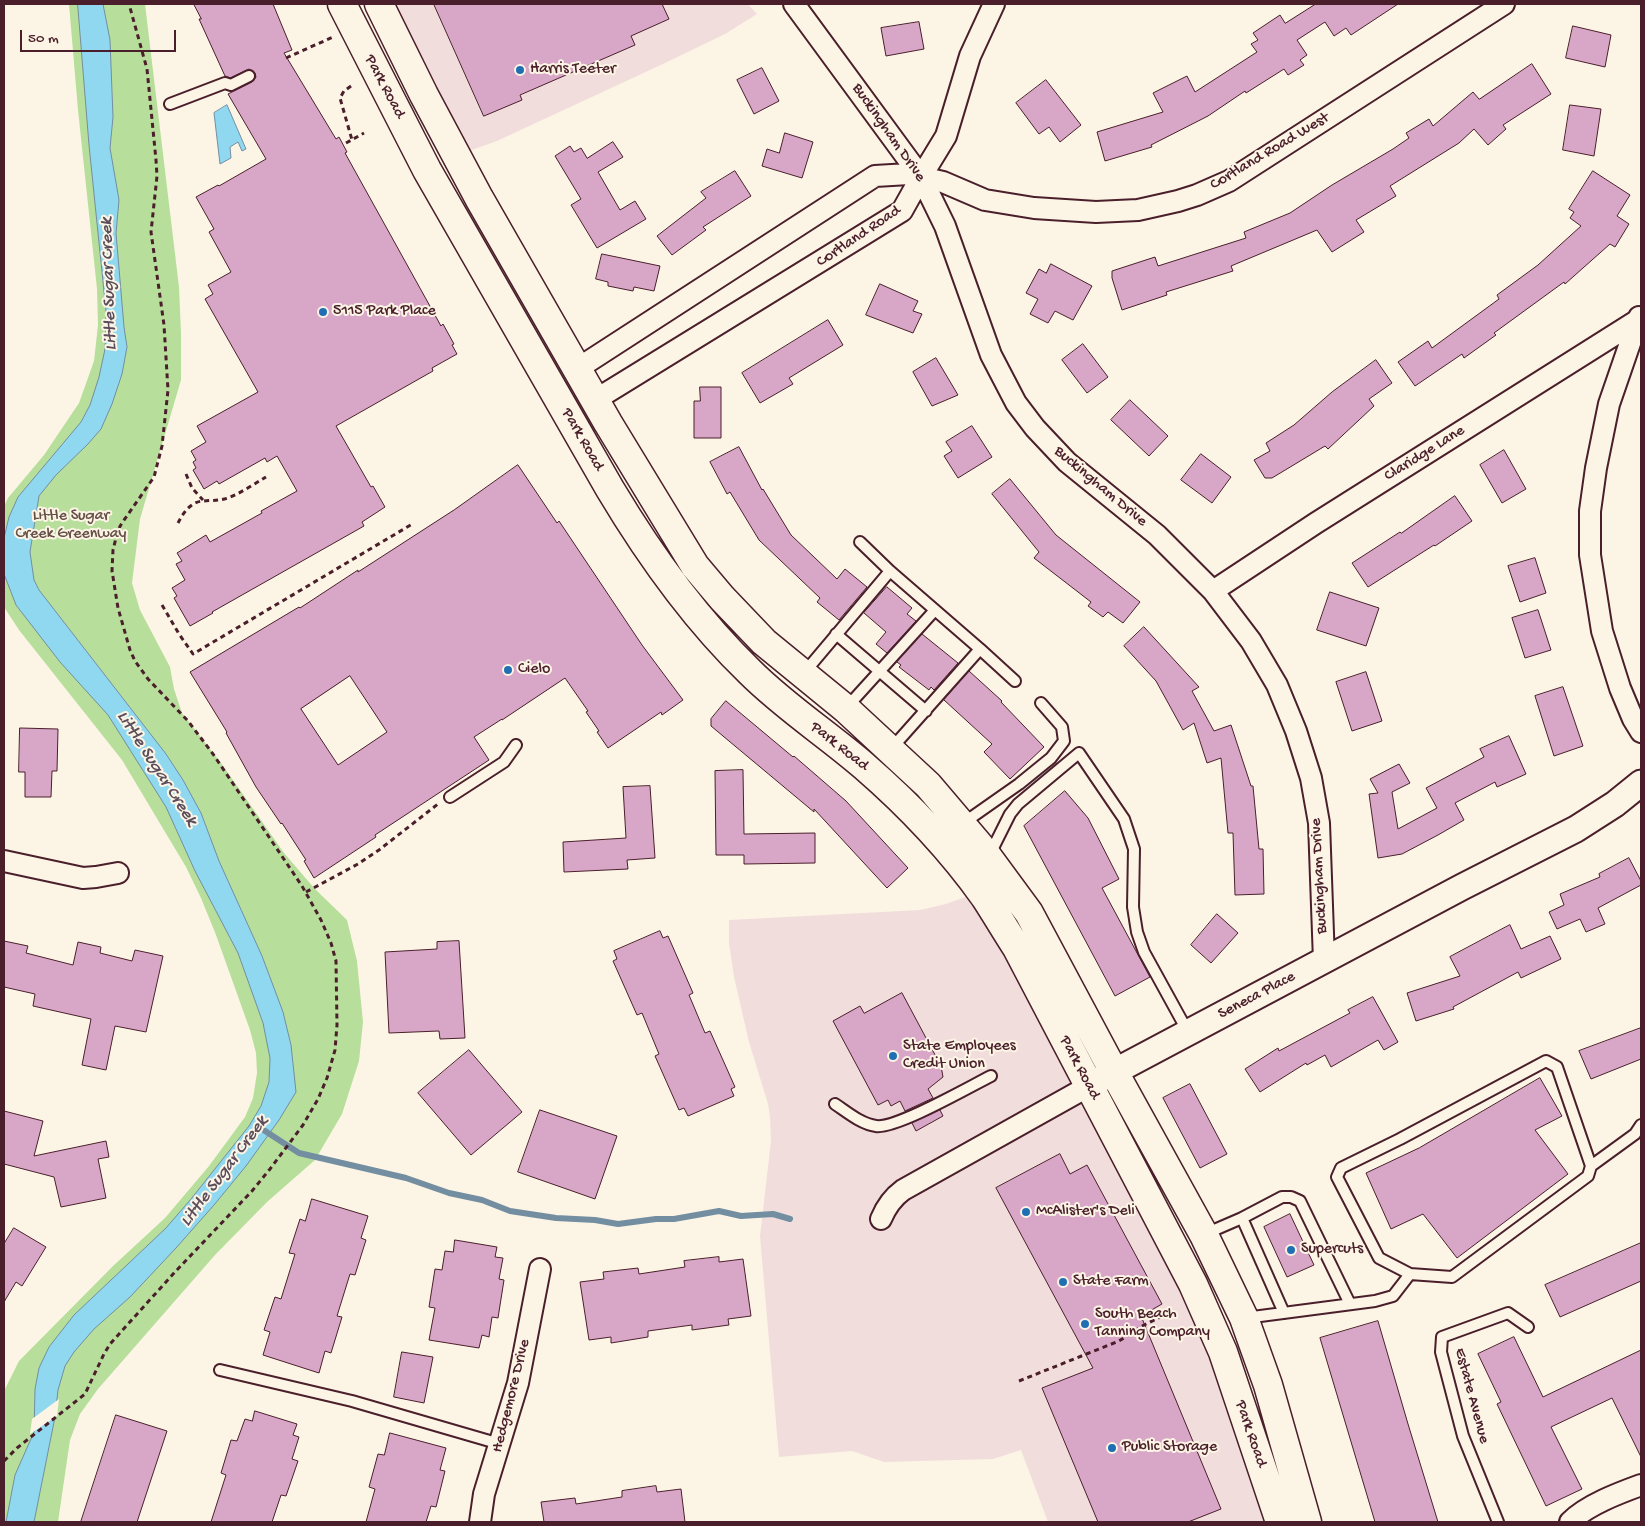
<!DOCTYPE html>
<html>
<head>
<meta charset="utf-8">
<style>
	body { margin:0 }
	#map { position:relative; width:1645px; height:1526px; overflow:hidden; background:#fcf5e5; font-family:"Gochi Hand",sans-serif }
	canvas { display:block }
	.frame { position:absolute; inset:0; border:5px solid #4a1f2b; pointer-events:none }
	.scale { position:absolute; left:20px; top:30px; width:156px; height:22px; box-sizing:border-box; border:2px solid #4a1f2b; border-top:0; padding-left:6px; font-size:15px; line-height:18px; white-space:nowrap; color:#4a1f2b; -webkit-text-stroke:4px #fcf5e5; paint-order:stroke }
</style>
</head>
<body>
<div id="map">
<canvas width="1645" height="1526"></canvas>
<div class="frame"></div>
<div class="scale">50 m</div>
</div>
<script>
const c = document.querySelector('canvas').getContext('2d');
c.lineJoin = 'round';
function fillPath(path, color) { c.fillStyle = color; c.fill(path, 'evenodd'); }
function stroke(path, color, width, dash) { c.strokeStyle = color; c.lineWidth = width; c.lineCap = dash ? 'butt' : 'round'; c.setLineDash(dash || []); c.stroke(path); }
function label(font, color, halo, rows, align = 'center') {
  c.font = font + ' "Gochi Hand",sans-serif'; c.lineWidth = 4; c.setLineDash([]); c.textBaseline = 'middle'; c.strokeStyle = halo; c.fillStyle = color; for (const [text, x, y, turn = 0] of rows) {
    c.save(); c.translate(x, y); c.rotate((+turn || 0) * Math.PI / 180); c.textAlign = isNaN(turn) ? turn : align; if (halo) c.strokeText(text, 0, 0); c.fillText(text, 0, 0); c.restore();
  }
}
fillPath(new Path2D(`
	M389,4H748L757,14L725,34L665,63L497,141L466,152Z
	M971,895L1021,972L1183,1278L1269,1520L1262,1522H1048L1021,1450L993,1459L884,1462L852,1451L779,1457L760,1236L771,1141L770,1117L768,1104L749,1042L734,977L729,943V920L920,910L946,904Z`), '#f1dedc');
fillPath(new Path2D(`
	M69,4H145L179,287L181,333V380L140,519L132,583L140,610L170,667L174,689L182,713L221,763L284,853L315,889L347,920L357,961L363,1022L359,1061L342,1114L315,1160L267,1202L215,1255L98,1389L80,1414L70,1440L58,1522H4V1391L19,1361L113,1266L165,1218L209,1166L245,1117L253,1098L257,1073L256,1053L250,1030L216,935L201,898L186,867L122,760L19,630L4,607V506L8,498L44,455L79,403L94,361L98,325L97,289L78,110Z`), '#b7df9b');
const water = new Path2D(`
	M78,4H103L110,40L113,117L110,148L119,200L116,233L124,327L127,347L122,374L112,404L101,429L88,444L56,475L39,496L30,552L34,580L39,590L166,754L183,780L201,813L219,861L262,956L283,1012L291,1045L296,1092L279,1120L246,1166L214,1205L176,1248L130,1297L94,1329L74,1352L65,1366L58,1390L55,1417L34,1522H6L15,1475L34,1432L35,1389L39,1368L49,1347L74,1315L166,1228L191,1199L249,1126L261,1106L269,1082L270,1058L263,1023L238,953L195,871L166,807L108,715L60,662L16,605L4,574V538L9,517L18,497L81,422L90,405L99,377L105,349L106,311L89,145Z
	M227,105L246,149L242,151L238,142L230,147L231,158L220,164L214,113Z`);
fillPath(water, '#8fd8f0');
stroke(water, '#738ea1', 1);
fillPath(new Path2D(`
	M59,1399L57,1416L30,1434L32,1419Z`), '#fcf5e5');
stroke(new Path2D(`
	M262,1129L299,1153L406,1178L449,1193L482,1200L510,1211L556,1218L595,1220L618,1224L656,1219H674L719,1211L741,1216L773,1214L790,1219`), '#738ea1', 6);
const building = new Path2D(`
	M194,4H273L292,50L284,53L336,139L339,137L347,152L345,153L441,326L443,324L454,344L452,345L457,354L432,368L433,371L336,426L371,487L373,486L385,507L362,522L364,526L212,612L213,613L190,626L174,598L177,596L172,588L185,580L176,564L182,561L177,553L206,535L210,542L262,513L261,511L297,491L277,456L267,462L265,458L219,484L217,481L204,489L193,470L196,468L193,462L196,460L191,451L206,442L197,426L258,392L205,299L213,294L208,285L231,272L209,232L214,229L196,197L218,185L219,186L266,159L228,94L252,82L256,77L255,73L249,69L230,78L225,76L199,19H201Z
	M434,4H662L669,19L631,36L635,45L520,95L522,100L484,116Z
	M1316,4H1398L1351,35L1346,28L1334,36L1325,22L1297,40L1307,55L1300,60L1304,65L1288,75L1284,69L1246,93L1245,91L1208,116L1151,145L1152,147L1105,161L1097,132L1163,112L1153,93L1187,76L1195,92L1257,52L1251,44L1258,40L1253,33L1280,15L1285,23Z
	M919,22L924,49L886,56L881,28Z
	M1573,26L1611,35L1605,67L1566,58Z
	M1532,64L1551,94L1503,125L1506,129L1488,145L1474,129L1459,143L1390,186L1396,196L1356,220L1364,232L1332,252L1317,230L1231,266L1233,271L1166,292L1167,295L1122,310L1112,278V271L1155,257L1158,266L1246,238L1244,232L1290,213L1332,185L1393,149L1409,138L1406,133L1429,119L1433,126L1473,92L1479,99Z
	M762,68L779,101L754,114L737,80Z
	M1046,80L1081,125L1060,142L1049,127L1039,134L1016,103Z
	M1570,105L1601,109L1594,156L1563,150Z
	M785,133L813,142L802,178L762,166L767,149L779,153Z
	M613,142L623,157L598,172L620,210L635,201L646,219L597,248L571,205L581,199L555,156L570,146L574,152L581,148L587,158Z
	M735,171L751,196L703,227L706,230L672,255L657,236L706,198L701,192Z
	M1593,171L1630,195L1617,216L1629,224L1615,247L1610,244L1565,284L1564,282L1494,333L1496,335L1464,358L1462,354L1415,386L1398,362L1428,341L1432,348L1499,299L1497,295L1538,265L1581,226L1570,218L1574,212L1569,209Z
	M602,254L660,266L654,291L634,287L633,291L608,286V282L596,279Z
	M1051,264L1092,286L1073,320L1055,311L1048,323L1030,314L1038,299L1026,293L1039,269L1046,273Z
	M880,284L918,301L913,311L922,314L913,333L866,315Z
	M828,320L843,345L789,378L793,384L760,403L742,373Z
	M1083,344L1108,377L1087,393L1062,360Z
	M936,358L958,395L932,406L913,372Z
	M1376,360L1392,383L1369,399L1374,406L1328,449L1325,446L1272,478H1265L1254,460L1270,451L1266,443L1294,425L1332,392Z
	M700,387H721V438H694V401H700Z
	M1130,400L1168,436L1149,456L1111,420Z
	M972,426L992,457L958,478L944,456L952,451L946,442Z
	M739,447L762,490L763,489L791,535L837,579L845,569L867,587L839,620L817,602L820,598L759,540L730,492L727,494L710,462Z
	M1504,450L1526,489L1502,503L1480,465Z
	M1201,454L1231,477L1212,503L1181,480Z
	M518,465L557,523L559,521L642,645L683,700L662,715L661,712L608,748L597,732L599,731L586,712L588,711L565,678L502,720V719L474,737L489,760L375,835L376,837L314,878L304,861L306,860L282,823L281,824L256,787L226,733L227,732L190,672L299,607L300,608L358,570V572L454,510ZM350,676L387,732L338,765L301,709Z
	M1010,479L1056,535L1140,602L1123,623L1108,612L1103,617L1088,606L1091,602L1034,558L1039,552L992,494Z
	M1455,496L1472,521L1435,546L1434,545L1368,587L1352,563L1400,532L1401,533Z
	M1535,558L1546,593L1520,602L1508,566Z
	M887,587L912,608L907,614L916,621L887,653L876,644L886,632L864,613Z
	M1330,592L1379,608L1366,646L1317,630Z
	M1538,610L1551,650L1525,658L1512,618Z
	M1144,627L1199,687L1192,691L1214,731L1231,725L1251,786H1253L1259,849H1263L1264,894L1235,895L1233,833H1228L1221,758L1207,763L1194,723L1183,730L1156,681L1124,646Z
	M922,634L958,663L934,690L931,687L929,690L899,667L901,665L897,662Z
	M969,671L1002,701L1001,702L1044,747L1010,779L984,752L992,744L944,700Z
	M1366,672L1382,721L1352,731L1336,682Z
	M1563,687L1583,746L1554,756L1535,696Z
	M726,701L793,757L794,756L846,801L908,868L887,888L814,809V812L711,726V719Z
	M20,728L58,729L57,771H52L51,797H25V772H19Z
	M1509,736L1526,774L1497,787L1495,782L1455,803L1464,820L1438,835L1402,854L1378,858L1369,794L1378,793L1370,779L1399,764L1410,783L1392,792L1398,829L1437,808L1426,788L1484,757L1480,749Z
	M743,770L744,834L815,833V863L744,864V855H716L715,771Z
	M650,786L655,858L627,860L628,869L564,872L563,842L626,838L623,787Z
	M1065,791L1088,818L1119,879L1102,888L1150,977L1115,996L1024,826Z
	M1629,858L1641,881V885L1598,908L1605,924L1586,932L1580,919L1557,929L1549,912L1564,905L1560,894L1600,877L1599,874Z
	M1217,914L1238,933L1211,963L1191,945Z
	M1510,925L1521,949L1550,936L1561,959L1521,978L1518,972L1453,1007L1454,1009L1416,1021L1407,993L1460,976L1450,957Z
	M660,931L663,938L668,936L693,993L689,995L705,1033L710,1031L735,1087L731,1089L734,1096L688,1116L684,1108L679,1110L655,1056L659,1054L642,1013L637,1015L613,961L617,959L614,951Z
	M4,941L28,946L26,953L73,965L78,942L101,947L100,953L132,961L135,950L163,956L146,1032L115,1026L106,1070L82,1065L91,1019L33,1006L35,994L4,987Z
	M459,941L465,1038L440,1039L439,1031L389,1033L385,952L437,949V942Z
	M902,993L941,1066L943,1077L928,1089L933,1098L905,1111L900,1101L891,1106L888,1100L878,1105L833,1021L860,1006L864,1013Z
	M1373,997L1398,1042L1384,1050L1378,1040L1331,1067L1325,1055L1307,1065L1306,1063L1260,1092L1245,1069L1278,1048L1279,1051L1350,1013L1348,1010Z
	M1641,1028V1059L1591,1079L1579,1051Z
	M469,1050L522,1112L471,1155L418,1093Z
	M1540,1078L1562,1116L1535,1130L1568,1174L1457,1258L1423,1214L1391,1229L1366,1173L1419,1148Z
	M1190,1084L1227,1154L1200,1168L1163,1098Z
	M540,1110L617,1136L595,1199L518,1172Z
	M940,1110L943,1116L916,1131L912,1123Z
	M4,1111L43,1121L34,1156L106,1141L109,1157L98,1159L106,1198L61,1207L54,1177L4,1164Z
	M1060,1154L1070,1174L1087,1165L1162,1304L1141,1316L1221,1509L1188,1522H1098L1042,1388L1093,1368L996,1188Z
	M312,1199L368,1216L361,1238L366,1240L355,1275L350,1274L337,1316L342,1317L331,1353L325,1351L319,1373L263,1355L270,1332L264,1330L275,1297L281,1299L295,1254L289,1253L300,1219L305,1221Z
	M1290,1214L1314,1265L1287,1277L1264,1227Z
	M14,1228L46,1247L22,1286L16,1282L4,1302V1244Z
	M455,1240L497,1247L495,1257L503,1258L499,1279L504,1280L498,1318L492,1317L489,1337L482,1335L479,1348L429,1340L435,1308L429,1307L435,1269L442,1270L445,1251L453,1252Z
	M1641,1243V1281L1560,1317L1545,1285Z
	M719,1257V1262L743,1259L751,1316L728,1319L729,1325L692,1330V1325L648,1331V1337L611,1343V1337L589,1340L580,1282L604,1279L603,1272L638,1268L639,1274L685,1267L684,1261Z
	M1378,1321L1408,1424L1438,1522H1375L1320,1338Z
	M1514,1337L1543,1397L1641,1350V1457L1612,1398L1551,1427L1582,1489L1546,1506L1497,1404L1501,1402L1478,1354Z
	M402,1352L433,1357L424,1403L394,1397Z
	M255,1411L297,1424L293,1435L299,1437L292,1459L298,1461L286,1496L281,1495L272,1522H211L226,1475L221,1473L231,1440L237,1441L245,1419L252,1421Z
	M116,1415L167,1431L137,1522H81Z
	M390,1433L446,1448L440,1470L445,1471L436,1507L431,1506L426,1522H366L375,1489L369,1487L378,1454L384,1455Z
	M656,1486L657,1492L681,1489L685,1522H544L541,1502L575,1498L576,1504L622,1497V1491Z`);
fillPath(building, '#d8a7c7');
stroke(building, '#4a1f2b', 1);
const service = new Path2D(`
	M170,104L225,83L231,85L249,76
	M860,542L890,571L980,649L891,749
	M836,634L926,711
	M980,649L1015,681
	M804,673L890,571
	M847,707L935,610
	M450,797L504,762L516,745
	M962,824L1019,784L1051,758L1064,741L1062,727L1041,703
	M990,854L1010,814L1018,804L1079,753L1124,819L1134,849L1133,907L1137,932L1144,952L1188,1032
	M1546,1061L1557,1067L1591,1166L1588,1176L1452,1277L1410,1274L1379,1258L1337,1177L1341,1168L1400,1139Z
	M835,1104C847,1112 861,1124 876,1126C896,1129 969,1087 991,1076
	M1591,1166L1635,1134L1641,1125
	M1242,1218L1282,1197H1291L1300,1201L1350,1304
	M1205,1234L1242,1218L1284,1313
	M1245,1318L1375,1301L1393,1296L1410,1274
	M220,1370L352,1401L500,1444
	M1498,1522L1463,1436L1441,1352L1442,1337L1508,1313L1528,1327`);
const minor = new Path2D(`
	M794,4L921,177L945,226L991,355L1016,403L1035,428L1067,462L1157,535L1213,591L1251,641L1277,685L1296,731L1311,778L1319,823L1324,961
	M994,4L970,56L946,136L921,177L943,182L985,200L1034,208L1096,212L1138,210L1178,201L1197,195L1229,181L1504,4
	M1639,317L1609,404L1596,468L1590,511V555L1602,631L1620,688L1633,719L1641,732
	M577,369L875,176L909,174L921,177L902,211L595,400
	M1213,591L1316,523L1638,320
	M4,861L83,878L96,877L118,873
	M881,1219C886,1207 892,1198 903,1190L1089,1086
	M480,1522L484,1494L518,1383L540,1269
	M1570,1522C1587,1505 1619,1493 1641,1485`);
const tertiary = new Path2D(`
	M1095,1082L1462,887L1576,829L1615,804L1641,783`);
const secondary = new Path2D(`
	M342,4L427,170L610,489C650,556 694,618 750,672C785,707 827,734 864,766C909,805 950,848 985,897C996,914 1006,931 1017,948L1193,1284L1223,1352L1280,1522
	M379,4L424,95L479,198L608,423L695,566L722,598L764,642L846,709L928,785L979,845L1029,913L1114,1072L1204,1235L1244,1318L1268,1385L1307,1522`);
stroke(service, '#4a1f2b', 14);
stroke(minor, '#4a1f2b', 24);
stroke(tertiary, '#4a1f2b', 29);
stroke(secondary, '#4a1f2b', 31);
stroke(new Path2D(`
	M286,58L333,37
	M351,86L344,91L340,98L352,140
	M346,143L364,133
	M186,474L192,488L203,500
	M178,523C183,513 191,501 204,501C212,500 219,501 228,498C241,493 254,484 266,477
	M162,605L179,634L193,654L414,523
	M306,892L358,864L379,850L438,804
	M1019,1381L1119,1341L1144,1325L1169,1313
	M4,1461L17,1448L85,1394L104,1354L110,1344L175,1272L252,1191L270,1169L303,1125L318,1099L327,1078L335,1050L337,1025L336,961L331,943L321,920L302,886L213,754L188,721L148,679L135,661L130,650L118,608L112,571L113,550L118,530L122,523L154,477L162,446L168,390L164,325L151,232L157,176L156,160L147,69L129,4`), '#4a1f2b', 3, [5, 4]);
stroke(service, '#fcf5e5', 10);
stroke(minor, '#fcf5e5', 20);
stroke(tertiary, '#fcf5e5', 25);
stroke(secondary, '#fcf5e5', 28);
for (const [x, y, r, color] of [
	[520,70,5,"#1f6fb2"],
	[323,312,5,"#1f6fb2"],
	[508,670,5,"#1f6fb2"],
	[893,1056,5,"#1f6fb2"],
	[1026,1212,5,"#1f6fb2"],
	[1291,1250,5,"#1f6fb2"],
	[1063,1282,5,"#1f6fb2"],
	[1085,1324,5,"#1f6fb2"],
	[1112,1448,5,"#1f6fb2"]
]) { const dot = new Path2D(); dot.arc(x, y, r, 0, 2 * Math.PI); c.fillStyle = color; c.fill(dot); stroke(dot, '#fcf5e5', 2); }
label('16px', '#4a1f2b', '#fcf5e5', [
	["Harris Teeter",530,70],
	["5115 Park Place",333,312],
	["Cielo",518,670],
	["State Employees",903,1047],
	["Credit Union",903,1065],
	["McAlister's Deli",1036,1212],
	["Supercuts",1301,1250],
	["State Farm",1073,1282],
	["South Beach",1095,1315],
	["Tanning Company",1095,1333],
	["Public Storage",1122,1448]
], 'left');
label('16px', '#4a1f2b', '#fcf5e5', [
	["Park Road",384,87,62],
	["Buckingham Drive",888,133,55],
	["Cortland Road West",1270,152,-31],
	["Cortland Road",859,237,-34],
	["Park Road",582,440,60],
	["Claridge Lane",1425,454,-32],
	["Buckingham Drive",1100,487,40],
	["Park Road",839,747,38],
	["Buckingham Drive",1320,876,-93],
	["Seneca Place",1257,996,-28],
	["Park Road",1079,1068,62],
	["Hedgemore Drive",512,1396,-76],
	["Estate Avenue",1471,1396,75],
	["Park Road",1250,1434,71]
]);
label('16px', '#654f47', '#fcf5e5', [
	["Little Sugar",71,517],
	["Creek Greenway",71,535]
]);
label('italic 18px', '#5b4d5c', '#fcf5e5', [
	["Little Sugar Creek",110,284,-92],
	["Little Sugar Creek",156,769,57],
	["Little Sugar Creek",225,1172,-53]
]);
</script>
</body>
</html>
